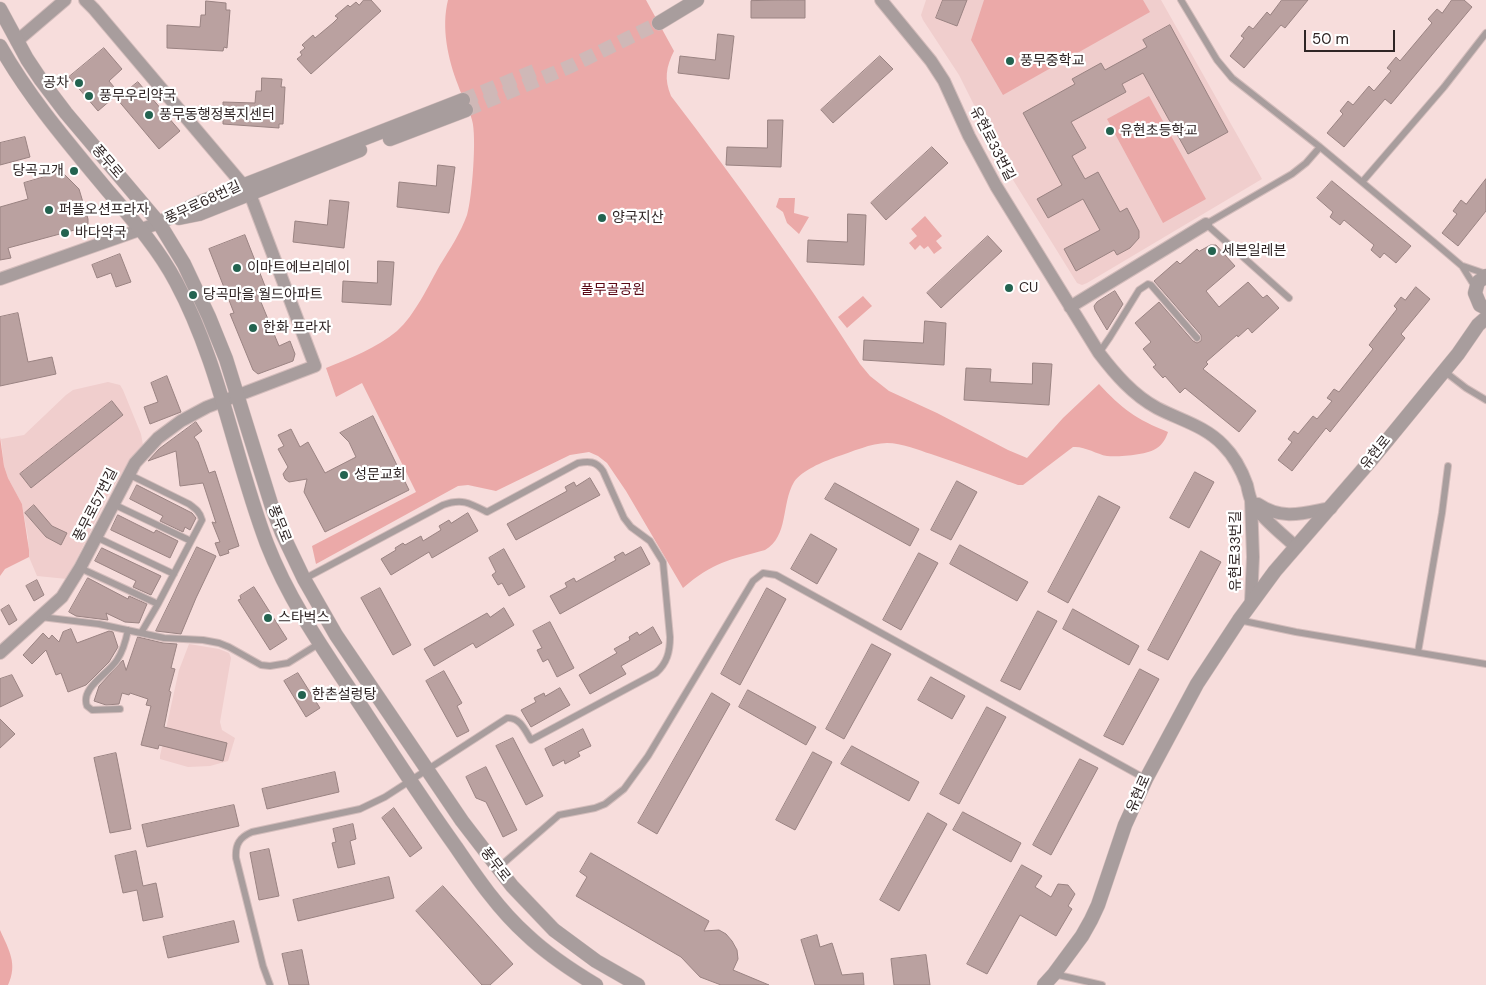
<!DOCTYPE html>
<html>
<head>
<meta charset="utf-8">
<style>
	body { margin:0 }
	#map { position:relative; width:1486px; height:985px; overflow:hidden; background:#f7dddc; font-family:"DM Sans",sans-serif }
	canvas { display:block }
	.scale { position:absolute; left:1304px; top:30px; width:91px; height:22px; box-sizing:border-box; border:2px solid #2f2525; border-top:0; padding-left:6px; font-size:15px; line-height:18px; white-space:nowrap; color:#2f2525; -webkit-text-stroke:4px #fff; paint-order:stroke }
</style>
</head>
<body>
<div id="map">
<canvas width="1486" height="985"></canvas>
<div class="scale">50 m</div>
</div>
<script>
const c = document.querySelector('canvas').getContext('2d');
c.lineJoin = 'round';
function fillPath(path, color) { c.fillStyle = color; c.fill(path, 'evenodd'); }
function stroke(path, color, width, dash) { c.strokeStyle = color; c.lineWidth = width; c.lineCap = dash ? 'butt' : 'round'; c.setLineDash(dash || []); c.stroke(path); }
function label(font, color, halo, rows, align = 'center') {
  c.font = font + ' "DM Sans","Noto Sans KR",sans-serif'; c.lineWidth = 4.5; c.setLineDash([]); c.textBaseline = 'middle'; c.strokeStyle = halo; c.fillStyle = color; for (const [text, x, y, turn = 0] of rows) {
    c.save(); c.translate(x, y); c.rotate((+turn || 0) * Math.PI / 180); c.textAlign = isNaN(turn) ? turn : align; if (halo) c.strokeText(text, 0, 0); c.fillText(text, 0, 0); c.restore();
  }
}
fillPath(new Path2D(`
	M926,0H1161L1262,179L1087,283L1082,285L1077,283L1005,167L959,75L923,20L921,15Z
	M108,382L120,385L123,390L141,434L143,445L131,459L109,493L67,579L37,576L29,557L28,538L22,504L8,478L4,466L1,439L24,435L66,395L73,390Z
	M189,644L219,649L229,653L231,658L220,722L222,730L235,738L228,761L210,766L188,767L160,759V756L179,670Z`), '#f0cecd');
fillPath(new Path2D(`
	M448,0H646L674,51C666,67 664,79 671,96C738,183 801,272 860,364L870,376L889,391L937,413L1008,450L1027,458L1063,418L1099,384C1122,409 1136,419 1168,432C1166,438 1163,444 1157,448C1148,455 1119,457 1107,456C1096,454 1085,446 1073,447L1023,485H1018C989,474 960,464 931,454C918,450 902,443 887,443C871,443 852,452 836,457C823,462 802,470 794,482C781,504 789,536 765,550C729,560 713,562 683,588L626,491L607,463L598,456L589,452L570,455L496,491L468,485L458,486L316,564L312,546L416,492L362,383L336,397L326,368C350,358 377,348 397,331C415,315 428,286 440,265C450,249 461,232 467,215C472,199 477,136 472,120C469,108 462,97 458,85C448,59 441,28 448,0Z
	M984,0H1143L1150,12L1003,95L971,40Z
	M1149,96L1206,199L1163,223L1107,119Z
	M779,198H795L794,213L809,217L799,234L787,223L783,212L776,207Z
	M925,216L942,236L936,241L942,248L934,254L928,246L924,249L920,245L915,250L909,243L917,236L911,229Z
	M863,296L872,306L847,328L838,317Z
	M0,437L4,466L8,478L22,504L29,550V557L5,569L0,576Z
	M0,930C9,950 18,964 8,985H0Z`), '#eba9a8');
const building = new Path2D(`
	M364,0H371L381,11L311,74L297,59L302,55L300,52L305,48L302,45L313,35L315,38L333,23L338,18L335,16L348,5L350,7L356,2L359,5Z
	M790,0H805V18H751V1Z
	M943,0H967L957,26L936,18Z
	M1282,0H1308L1285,28L1281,25L1244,68L1230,56L1244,38L1241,36L1249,26L1253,29L1267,12L1270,15Z
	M1452,0H1464L1472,7L1391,104L1385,99L1344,147L1327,133L1343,114L1340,111L1348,101L1353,105L1369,86L1374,91L1391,71L1387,68L1396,57L1400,61L1432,23L1428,19L1437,9L1442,13Z
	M206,1L226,3V10H230L227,48L224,47L223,51L167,48V25L200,27L201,15H205Z
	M1170,25L1228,132L1188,154L1143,73L1122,84L1126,92L1071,122L1086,148L1072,156L1085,179L1098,172L1120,212L1127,208L1139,231V238L1130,248L1117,255L1114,250L1076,271L1064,249L1100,230L1083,199L1048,218L1037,199L1062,185L1023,113L1075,84L1072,79L1101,63L1105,70L1147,47L1143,40Z
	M718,34L734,36L729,79L678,73L680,56L715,60Z
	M104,48L122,69L109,81L119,93L98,111L69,77Z
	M880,56L893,69L833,123L821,110Z
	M262,78L282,79L281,87H285L283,124H279V128L223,124V102L255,103L256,91H261Z
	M138,82L180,131L159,149L117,99Z
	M768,120H783L781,167L726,165L727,147L767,148Z
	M25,137L30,157L0,165V143Z
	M932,147L948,163L886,220L871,203Z
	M438,165L455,167L449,213L397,207L399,182L436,186Z
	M62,172L79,189L88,219V224L82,228L8,248L11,258L0,260V207L28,199L24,183Z
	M1486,179V211L1458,246L1442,233L1457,214L1453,211L1461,200L1466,204Z
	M1332,181L1411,246L1396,263L1384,253L1380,258L1371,250L1374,245L1344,220L1340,225L1330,217L1333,212L1317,198Z
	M330,200L349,202L344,248L293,242L295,221L327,225Z
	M848,214L866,215L864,265L807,262L808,240L847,242Z
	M245,235L265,286L256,290L279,346L290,341L295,354L293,361L258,374L253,370L230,314L234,313L209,249Z
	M988,236L1002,251L941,308L927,293Z
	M1211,245H1216L1235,266L1206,291L1219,307L1248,282L1263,298L1267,295L1279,308L1252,333L1248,328L1238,337L1237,335L1206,362L1208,364L1203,369L1256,411L1239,432L1185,388L1180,393L1165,376L1163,378L1153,367L1156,365L1143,349L1151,342L1135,323L1159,302L1193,341L1197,343L1201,341V335L1154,281L1177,261L1180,264L1197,249L1199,251Z
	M120,254L131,282L116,287L111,273L97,278L92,265Z
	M378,261L394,262L391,305L342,302L343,281L377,283Z
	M1416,287L1430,299L1401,334L1405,338L1330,432L1326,428L1292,471L1278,460L1292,442L1288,439L1294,431L1298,434L1313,416L1317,419L1332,401L1327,398L1334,389L1339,392L1373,349L1369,345L1397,309L1394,306L1401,297L1405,300Z
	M1115,291L1123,304L1107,330L1095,310L1094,306L1097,302Z
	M18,313L28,362L52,357L56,374L0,386V317Z
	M925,321L946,323L944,365L863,360L864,340L923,343Z
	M1033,363L1052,364L1049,405L964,400L966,368L991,369L990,382L1032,384Z
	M167,376L181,412L150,424L144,407L158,402L151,383Z
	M112,401L123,415L31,488L20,474Z
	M373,416L409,490L325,532L304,492L307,479L289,482L285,479L283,474L288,467L278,449L284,446L278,435L291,429L300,447L308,442L325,473L356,457L349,442L340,433Z
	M196,422L202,431L194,437L198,442L209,473L215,471L239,546L228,550L229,553L220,556L215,543L220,542L212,522L216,523L203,483L180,486L176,451L148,461L159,449Z
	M1195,472L1214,482L1189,528L1170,518Z
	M590,478L600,495L516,540L507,524L567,491L565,487L574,482L576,486Z
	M957,481L977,492L951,540L931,530Z
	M835,483L919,529L910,546L825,499Z
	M137,485L192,513L196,518L190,530L185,527L183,532L160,521L163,516L130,499Z
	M1099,496L1120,507L1068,603L1048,592Z
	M34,505L52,526L67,533L61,545L46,537L25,513Z
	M468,513L478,531L432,558L429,552L391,575L381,559L396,550L395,548L403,543L405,545L421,536L423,541L441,530L439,526L449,520L451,523Z
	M118,515L154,533L156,530L178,541L170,558L111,530Z
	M811,534L837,549L817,584L791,569Z
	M960,545L1028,582L1017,601L950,564Z
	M197,547L216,556L196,598L181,634L156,631Z
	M641,547L650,564L560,614L550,596L567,587L565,583L574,578L576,582L616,560L614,557L623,552L625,555Z
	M102,548L161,576L151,595L133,587L136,581L95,561Z
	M504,549L525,587L509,596L502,583L498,585L492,575L496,572L489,558Z
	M1201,551L1221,562L1168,660L1148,650Z
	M919,553L938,563L901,630L883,620Z
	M88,578L128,599L129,596L147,604L139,623L125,622L106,613L108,620L76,616L69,612Z
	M37,580L44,595L34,601L26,586Z
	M254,587L287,639L270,650L238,600L241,599L240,596Z
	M380,588L411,645L393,655L361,598Z
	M767,588L786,599L740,685L721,674Z
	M9,605L17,620L9,625L1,610Z
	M504,608L514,625L476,648L473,643L434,666L424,649L487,613L490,617Z
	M1073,609L1139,646L1129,665L1063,629Z
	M1038,611L1057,621L1020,690L1001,681Z
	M550,622L574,668L557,677L548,659L543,662L537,650L542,648L533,631Z
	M653,627L662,643L621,666L626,674L590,694L579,675L617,653L614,649L630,640L629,637L637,632L639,635Z
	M71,629L77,643L109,631L113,632L118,647L109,662L86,685L68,692L61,673L56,675L46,650L32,664L23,655L43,633L49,639L52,635L59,642L63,632Z
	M138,637L163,643L177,644L171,668L175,669L169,691L171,692L164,727L227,743L223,761L159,745L158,749L141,745L151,706L146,705L148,699L130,693L129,695L122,693L119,704L106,705L94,701L99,686L123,660L126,670Z
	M872,644L891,654L844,739L826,729Z
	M1140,669L1159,679L1123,745L1104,736Z
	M444,671L462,703L457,706L469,731L457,737L426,681Z
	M298,673L320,708L306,717L284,681Z
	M12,675L23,696L0,707V679Z
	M931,677L965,696L952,719L918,700Z
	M560,688L570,705L531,727L521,710L536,702L534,698L544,693L545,696Z
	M748,690L816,727L806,745L739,707Z
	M712,693L730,704L657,834L638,823Z
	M987,707L1006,717L959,804L940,794Z
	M0,719L15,734L0,748Z
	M583,729L591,746L578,752L580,756L565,764L564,760L553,766L545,749Z
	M513,738L543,796L526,805L496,746Z
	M852,746L919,782L909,801L841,764Z
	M813,752L832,762L795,830L776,820Z
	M116,753L131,829L110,833L94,758Z
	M1080,759L1098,768L1051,855L1033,845Z
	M486,767L517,830L503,837L486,802L476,798L466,777Z
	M335,772L339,792L267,809L262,789Z
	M234,805L239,826L147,847L142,825Z
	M394,808L422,848L410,857L382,818Z
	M963,812L1021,843L1011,862L953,830Z
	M928,813L947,824L899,911L880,900Z
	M353,824L356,839L350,841L355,864L338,868L332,843L336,842L333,829Z
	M269,849L279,896L259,900L250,853Z
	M136,851L143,886L156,883L163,917L143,921L137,890L123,893L115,856Z
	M591,853L709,921L704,931L719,930L726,934L732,941L737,950L738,959L733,970L769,985H721L700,977L681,957L576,896L587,877L580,872Z
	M1022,865L1042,876L1035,887L1051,897L1058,884L1068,885L1075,894L1068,906L1072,909L1056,936L1020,915L987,974L967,964Z
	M389,877L394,898L298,921L293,900Z
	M443,886L513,964L490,985H482L416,911Z
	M234,921L239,942L168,958L163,937Z
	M817,935L820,947L832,943L842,975L863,973L864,985H815L801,940Z
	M302,950L309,985H289L282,954Z
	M926,955L930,985H894L891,959Z`);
fillPath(building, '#baa1a0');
stroke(building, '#9a8382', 1);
stroke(new Path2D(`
	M463,100L539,69
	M466,110L571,66L659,23`), '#cfb8b7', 14, [14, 7]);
const service = new Path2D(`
	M1181,0L1217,60L1232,78L1320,147L1435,243L1462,266L1475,287
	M1363,181L1444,87L1486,33
	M1463,266L1486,274
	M1289,298L1206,224L1292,174L1306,163L1320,147
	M1099,353L1110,337L1139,290L1148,284L1151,285L1197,338
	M1444,371L1466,388L1486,400
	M128,474L189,504C196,509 200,512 202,520L158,604L141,633
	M113,504L191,541
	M96,537L174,574
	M80,568L158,604
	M41,617L99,624L164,638L203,640L219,643L229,647L261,665L270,666L288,663L320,643
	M1239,620L1296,632L1486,664
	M1418,652L1442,513L1448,466
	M120,709L92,710L87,706C80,688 108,674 117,660C123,651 126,640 128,630
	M498,868L559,815L595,808L605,804L624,789L648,756L753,581L763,573L776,575L1146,779
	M1054,974L1102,985
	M270,985L263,966L236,858C235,844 240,837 252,832L360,809L385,797L507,718C520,717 525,730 531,740L656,673C667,663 670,652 670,637L663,562L650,541L631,527L624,518L603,471C596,461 589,461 578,463L487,512C470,503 462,498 443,505L304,579`);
const minor = new Path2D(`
	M85,0L94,9L243,185
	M881,0L931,61L944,81L969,136L996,186L1099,353C1115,374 1133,395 1157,408C1180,420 1205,426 1223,445C1234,456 1242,471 1247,485C1248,490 1249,495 1251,500C1259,516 1282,534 1296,547
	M17,41L65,0
	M0,279L159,223
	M1070,307L1206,224
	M1258,504C1283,521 1304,513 1331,508
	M1251,601L1253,557L1251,500
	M0,653L62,597L80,568L135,463L158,438L181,421L207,407L315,366L250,194`);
const tertiary = new Path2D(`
	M0,9L27,59L41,80L66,113L159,223L184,264L209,317L226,359L272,507L282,533L304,579L336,635L462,821L512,886L554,930L596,961L638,985
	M659,23L697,0
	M0,46C30,99 69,144 108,191C133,220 158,248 176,282C220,364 234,457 267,544C291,606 331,660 367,715C396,759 425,804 456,847C477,878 499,910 527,935C547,954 571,970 596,985
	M390,139L466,110
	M179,218L199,214L360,150
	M159,223L198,203L463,100
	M1486,276L1478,282L1475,293L1480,305L1486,308
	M1044,985L1054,974L1082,936L1091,920L1098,905L1125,825L1146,779L1197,684L1239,620L1275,571L1372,459L1458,354L1478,325L1486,318`);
stroke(service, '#d3bcbb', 8);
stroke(minor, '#d3bcbb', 14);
stroke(tertiary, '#d3bcbb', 15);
stroke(service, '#a89d9d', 6);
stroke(minor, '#a89d9d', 12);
stroke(tertiary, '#a89d9d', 14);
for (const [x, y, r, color] of [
	[1010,61,5,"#236350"],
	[79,83,5,"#236350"],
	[89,96,5,"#236350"],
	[149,115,5,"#236350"],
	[1110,131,5,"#236350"],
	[74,171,5,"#236350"],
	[49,210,5,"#236350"],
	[602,218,5,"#236350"],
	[65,233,5,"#236350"],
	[1212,251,5,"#236350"],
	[237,268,5,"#236350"],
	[1009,288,5,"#236350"],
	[193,295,5,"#236350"],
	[253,328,5,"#236350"],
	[344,475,5,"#236350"],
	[268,618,5,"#236350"],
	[302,695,5,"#236350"]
]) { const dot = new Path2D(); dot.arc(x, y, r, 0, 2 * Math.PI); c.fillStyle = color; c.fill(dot); stroke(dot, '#fff', 2); }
label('14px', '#2f2525', '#fff', [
	["풍무중학교",1020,61],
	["공차",69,83,"right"],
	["풍무우리약국",99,96],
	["풍무동행정복지센터",159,115],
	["유현초등학교",1120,131],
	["당곡고개",64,171,"right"],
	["퍼플오션프라자",59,210],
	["양국지산",612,218],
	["바다약국",75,233],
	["세븐일레븐",1222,251],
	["이마트에브리데이",247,268],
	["CU",1019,288],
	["당곡마을 월드아파트",203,295],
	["한화 프라자",263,328],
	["성문교회",354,475],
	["스타벅스",278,618],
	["한촌설렁탕",312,695]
], 'left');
label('14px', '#2f2525', '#fff', [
	["유현로33번길",992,144,63],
	["풍무로",107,162,49],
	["풍무로68번길",203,203,-25],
	["유현로",1376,453,-51],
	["풍무로57번길",96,505,-63],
	["풍무로",279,524,68],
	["유현로33번길",1236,551,-90],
	["유현로",1139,794,-66],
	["풍무로",495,865,52]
]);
label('14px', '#5a0714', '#fff', [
	["풀무골공원",613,290]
]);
</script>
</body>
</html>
